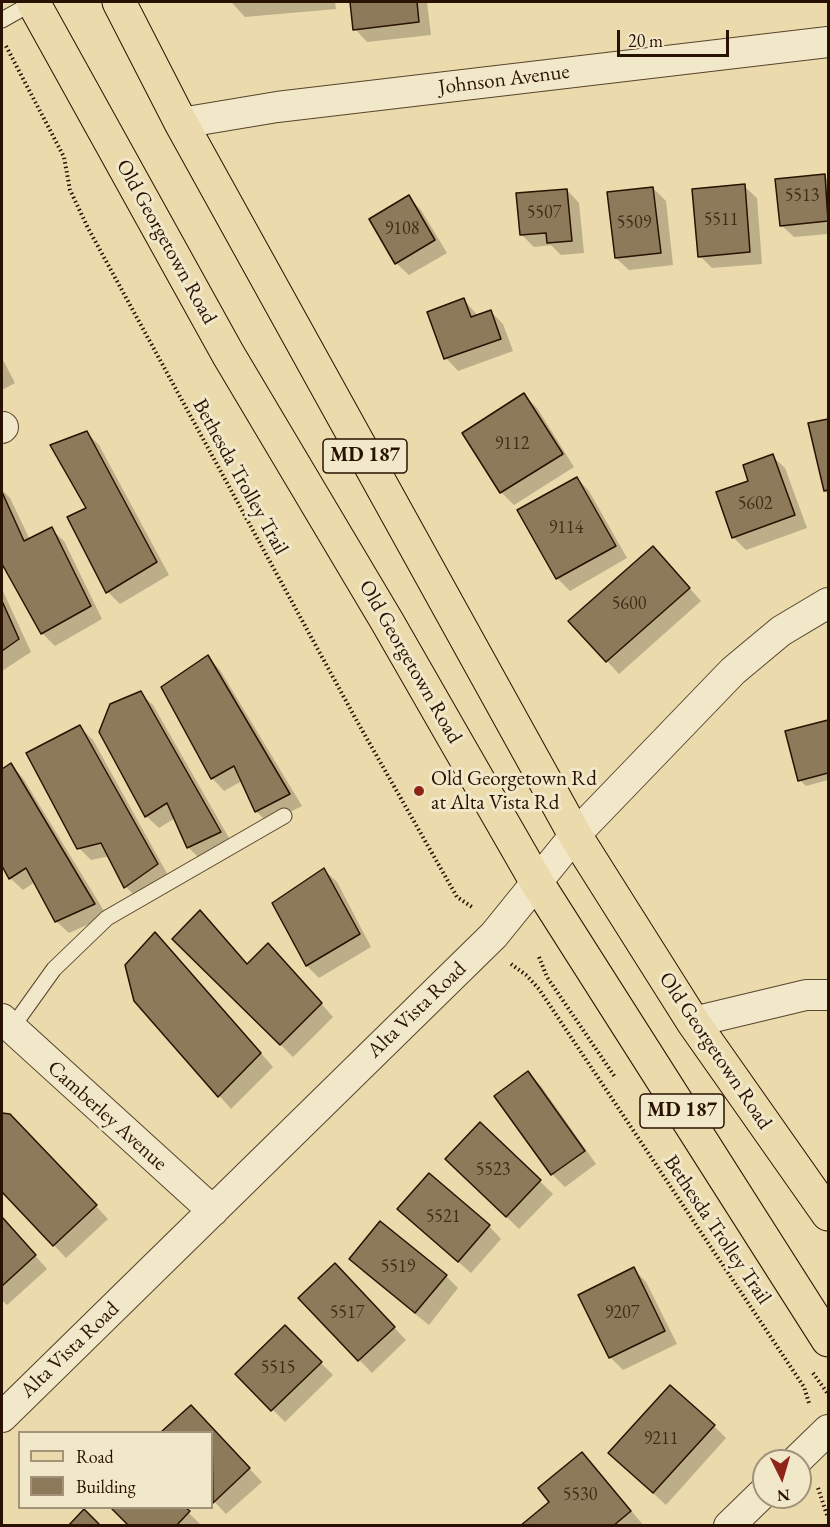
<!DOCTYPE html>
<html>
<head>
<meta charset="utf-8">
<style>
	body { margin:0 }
	#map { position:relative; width:830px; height:1527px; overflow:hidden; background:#eadaac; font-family:"EB Garamond",serif }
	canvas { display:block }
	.frame { position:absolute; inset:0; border:3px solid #291201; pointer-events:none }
	.legend { position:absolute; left:18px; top:1431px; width:195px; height:78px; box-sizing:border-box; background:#f1e7c9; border:2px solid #a19279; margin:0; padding:8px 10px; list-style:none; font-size:18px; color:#291201 }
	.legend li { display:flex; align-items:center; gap:12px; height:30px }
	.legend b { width:30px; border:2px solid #a19279 }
	.north { position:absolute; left:752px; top:1449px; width:60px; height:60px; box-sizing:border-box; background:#f1e7c9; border:2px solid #a19279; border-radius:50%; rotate:175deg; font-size:16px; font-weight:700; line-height:24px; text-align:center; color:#291201 }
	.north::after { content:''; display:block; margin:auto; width:21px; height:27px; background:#8f2418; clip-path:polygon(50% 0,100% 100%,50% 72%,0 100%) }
	.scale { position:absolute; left:617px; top:30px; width:112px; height:27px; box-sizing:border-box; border:3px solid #291201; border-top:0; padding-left:8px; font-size:18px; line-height:21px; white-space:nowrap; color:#291201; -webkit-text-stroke:4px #f1e7c9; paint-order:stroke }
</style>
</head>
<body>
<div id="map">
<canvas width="830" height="1527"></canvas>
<div class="frame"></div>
<ul class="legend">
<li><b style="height:8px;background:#eadaac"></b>Road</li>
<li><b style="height:16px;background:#8d7a5a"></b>Building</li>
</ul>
<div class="north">N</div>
<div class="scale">20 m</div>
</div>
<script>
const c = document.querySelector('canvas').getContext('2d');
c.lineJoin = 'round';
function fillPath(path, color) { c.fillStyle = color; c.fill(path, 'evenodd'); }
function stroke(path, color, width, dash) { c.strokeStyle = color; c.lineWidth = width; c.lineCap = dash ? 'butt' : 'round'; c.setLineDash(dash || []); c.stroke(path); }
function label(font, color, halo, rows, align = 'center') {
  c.font = font + ' "EB Garamond",serif'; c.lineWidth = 6; c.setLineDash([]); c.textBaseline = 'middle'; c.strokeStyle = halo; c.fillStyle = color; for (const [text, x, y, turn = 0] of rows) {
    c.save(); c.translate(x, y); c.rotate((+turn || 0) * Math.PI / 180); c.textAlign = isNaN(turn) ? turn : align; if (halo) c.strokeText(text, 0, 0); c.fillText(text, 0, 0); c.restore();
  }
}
fillPath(new Path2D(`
	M232,2H335L336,9L245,17L233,4Z
	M351,2H427L431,35L367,42L355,29Z
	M825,176L828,180V234L794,237L781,225Z
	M744,186L757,198L762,264L712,268L700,256Z
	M653,188L666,201L673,265L629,270L616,258Z
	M567,190L579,203L584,253L561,255L551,245L534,247L521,234Z
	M409,197L421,210L447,253L409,275L396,263Z
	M464,300L478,316L491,312L503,324L513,351L458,371L446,358L429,313Z
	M2,358L15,383L2,390Z
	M524,395L537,408L574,467L514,505L501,492L464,434Z
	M828,420V494L825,491L810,424Z
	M87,433L99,445L169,575L120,604L108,592Z
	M772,456L785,468L807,528L746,550L734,538L717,493L750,481Z
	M577,478L589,491L627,558L570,591L557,578Z
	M2,490L10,498L30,540L51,529L64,541L102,619L55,646L42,633L2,560Z
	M665,561L701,601L619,674L607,661Z
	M2,589L31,652L2,671Z
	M208,657L220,670L302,806L268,823L256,811L242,781L224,791L212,778Z
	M140,693L153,705L233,845L201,860L188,847L175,818L159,828L146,816Z
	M828,721V780L806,786L800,780L787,732Z
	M80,727L93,740L169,877L138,899L126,887L110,856L91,860L79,848Z
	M11,765L23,778L107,916L69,933L56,921L35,882L23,890L10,878L2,863V771Z
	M324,870L337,882L371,947L319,978L307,966Z
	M200,912L248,965L280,957L333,1017L293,1057L174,939Z
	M168,947L273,1067L231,1109L136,1000Z
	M528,1073L541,1086L596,1164L565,1187L552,1174Z
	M2,1115L10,1116L108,1219L66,1258L2,1190Z
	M480,1124L553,1194L519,1229L447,1159Z
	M399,1209L489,1226L501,1239L471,1273Z
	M2,1218L47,1269L7,1305L2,1300Z
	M351,1259L446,1276L458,1288L429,1325L363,1272Z
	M634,1269L646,1282L677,1344L623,1370L610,1357Z
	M347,1278L406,1340L372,1373L300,1299Z
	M285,1327L333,1375L285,1422L237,1374Z
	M191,1407L262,1482L226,1514L212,1499V1432H163Z
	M714,1426L726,1438L666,1505L623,1466Z
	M582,1454L599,1472L644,1526H523L551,1502Z
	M113,1508H184L201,1525L131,1526Z`), '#0003');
const building = new Path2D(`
	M350,2H417L419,22L353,30Z
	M825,174L828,221L780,226L775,179Z
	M745,184L750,252L698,257L692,189Z
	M653,187L661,253L615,258L607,192Z
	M567,189L572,241L547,243L546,233L520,235L516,193Z
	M409,195L435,240L395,264L369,219Z
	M464,298L471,317L491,310L501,339L444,359L427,312Z
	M524,393L563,454L500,493L462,433Z
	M828,419V490L824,491L808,423Z
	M87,431L157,562L106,593L67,517L86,508L50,445Z
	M773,454L795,515L732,538L716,492L748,481L743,465Z
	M577,477L616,546L556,579L517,510Z
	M2,492L24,541L52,527L91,606L41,634L2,564Z
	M653,546L690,588L606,662L568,621Z
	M2,601L19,639L2,651Z
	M208,655L290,794L255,812L234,766L211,779L161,687Z
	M141,691L221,832L187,848L167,803L145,817L99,732L110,704Z
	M828,720V773L798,781L785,731Z
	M80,725L158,864L124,888L101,843L77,849L26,753Z
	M11,763L95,904L55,922L26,868L9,879L2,866V769Z
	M324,868L360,934L306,966L272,903Z
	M200,910L247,964L268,943L322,1003L280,1045L172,939Z
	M155,932L261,1053L218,1097L134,1001L125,965Z
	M528,1071L585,1151L551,1175L494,1096Z
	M2,1113L10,1114L97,1205L53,1246L2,1192Z
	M480,1122L541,1180L506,1217L445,1159Z
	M429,1173L490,1225L458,1262L397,1209Z
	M2,1217L36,1255L2,1286Z
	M380,1221L447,1275L415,1313L349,1259Z
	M335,1263L395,1327L358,1361L298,1298Z
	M634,1267L665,1331L609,1358L578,1295Z
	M285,1325L322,1362L271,1411L235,1374Z
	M670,1385L715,1425L653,1493L608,1453Z
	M191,1405L250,1468L213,1503L212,1432H161Z
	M582,1452L631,1511L613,1526H520L549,1502L538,1488Z
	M111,1508H186L190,1511L176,1526H129Z
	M84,1509L101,1526H68Z`);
fillPath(building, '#8d7a5a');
stroke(building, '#291201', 1.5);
const lane = new Path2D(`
	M2,20L34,2
	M11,1029L54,969L107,918L284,816`);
const street = new Path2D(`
	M181,123L277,107L828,42
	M2,428L3,427
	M2,1019L213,1211
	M693,1022L806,995H828
	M2,1417L494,935L575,835L733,671L781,631L828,603
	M796,1461L828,1430
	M729,1526L764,1492`);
const primary = new Path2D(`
	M33,2L228,354L388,623L536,881L828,1340
	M119,2L181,123L575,835L693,1022L828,1214`);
stroke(lane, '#59442c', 17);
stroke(street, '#59442c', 32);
stroke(primary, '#291201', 35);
stroke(new Path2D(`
	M6,46L64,157L70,190L88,228L358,723L457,897L472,907
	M539,957L547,977L615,1077
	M511,964L526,975L539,989L804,1387L809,1403
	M813,1373L828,1394
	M818,1488L828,1518`), '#291201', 4, [1.5, 3]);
stroke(lane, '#f1e7c9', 15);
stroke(street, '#f1e7c9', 30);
stroke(primary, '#eadaac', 33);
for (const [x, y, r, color] of [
	[419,791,6,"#8f2418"]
]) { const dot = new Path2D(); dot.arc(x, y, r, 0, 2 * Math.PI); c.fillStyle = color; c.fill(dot); stroke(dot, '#f1e7c9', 2); }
label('18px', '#422c17', null, [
	["5513",802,196],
	["5507",544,213],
	["5511",721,220],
	["5509",634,223],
	["9108",402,229],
	["9112",512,444],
	["5602",755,504],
	["9114",566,528],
	["5600",629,604],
	["5523",493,1170],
	["5521",443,1217],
	["5519",398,1267],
	["5517",347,1313],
	["9207",622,1313],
	["5515",278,1368],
	["9211",661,1439],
	["5530",580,1495]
]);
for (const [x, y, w] of [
	[365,456,84],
	[682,1111,84]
]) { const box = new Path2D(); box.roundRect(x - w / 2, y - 17, w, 34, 4.5); c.fillStyle = '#f1e7c9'; c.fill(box); stroke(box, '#291201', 1.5); }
label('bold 20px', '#291201', null, [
	["MD 187",365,456],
	["MD 187",682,1111]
]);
label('21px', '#291201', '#f1e7c9', [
	["Johnson Avenue",504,80,-7],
	["Old Georgetown Road",166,242,61],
	["Bethesda Trolley Trail",240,477,61],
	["Old Georgetown Road",410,662,60],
	["Alta Vista Road",417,1010,-44],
	["Old Georgetown Road",715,1051,56],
	["Camberley Avenue",107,1116,42],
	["Bethesda Trolley Trail",717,1230,56],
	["Alta Vista Road",70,1350,-44]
]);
label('21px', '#291201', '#f1e7c9', [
	["Old Georgetown Rd",431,779],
	["at Alta Vista Rd",431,803]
], 'left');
</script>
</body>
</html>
